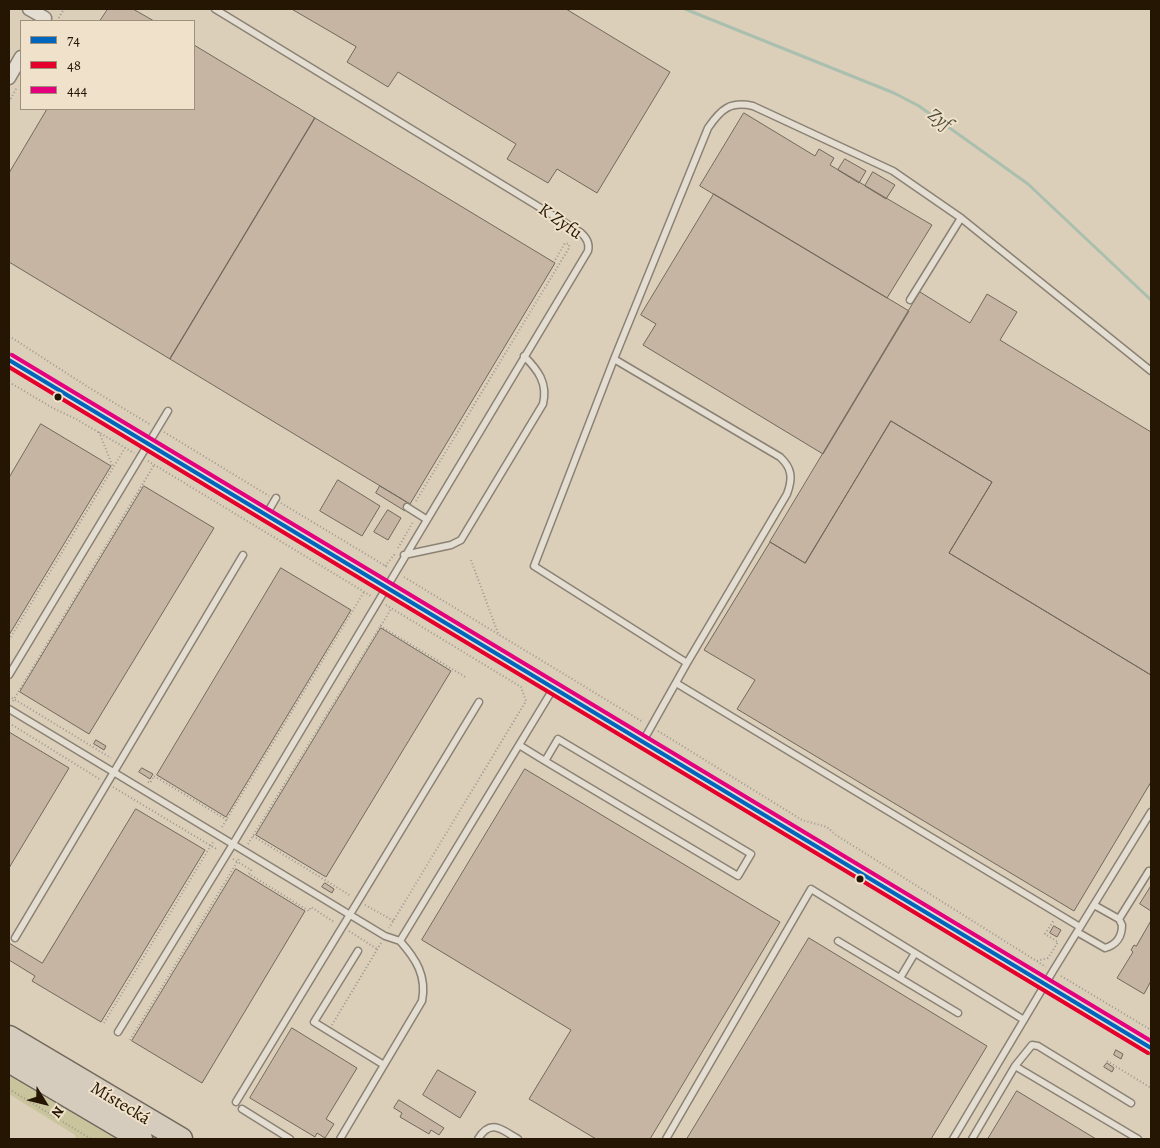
<!DOCTYPE html>
<html>
<head>
<meta charset="utf-8">
<style>
	body { margin:0 }
	#map { position:relative; width:1160px; height:1148px; overflow:hidden; background:#dbcfba; font-family:Alegreya,serif }
	canvas { display:block }
	.frame { position:absolute; inset:0; border:10px solid #251604; pointer-events:none }
	.legend { position:absolute; left:20px; top:20px; width:175px; height:90px; box-sizing:border-box; background:#f0e2ca; border:1px solid #9f907b; margin:0; padding:6px 9px; list-style:none; font-size:15px; color:#251604 }
	.legend li { display:flex; align-items:center; gap:10px; height:25px }
	.legend b { width:25px; border:1px solid #9f907b }
	.north { position:absolute; left:20px; top:1078px; width:50px; height:50px; -webkit-text-stroke:4px #f0e2ca; paint-order:stroke; rotate:126deg; font-size:14px; font-weight:700; line-height:20px; text-align:center; color:#251604 }
	.north::after { content:''; display:block; margin:auto; width:18px; height:22px; background:#251604; clip-path:polygon(50% 0,100% 100%,50% 72%,0 100%) }
</style>
</head>
<body>
<div id="map">
<canvas width="1160" height="1148"></canvas>
<div class="frame"></div>
<ul class="legend">
<li><b style="height:6px;background:#0065bd"></b>74</li>
<li><b style="height:6px;background:#e4002b"></b>48</li>
<li><b style="height:6px;background:#e5007d"></b>444</li>
</ul>
<div class="north">N</div>
</div>
<script>
const c = document.querySelector('canvas').getContext('2d');
c.lineJoin = 'round';
function fillPath(path, color) { c.fillStyle = color; c.fill(path, 'evenodd'); }
function stroke(path, color, width, dash) { c.strokeStyle = color; c.lineWidth = width; c.lineCap = dash ? 'butt' : 'round'; c.setLineDash(dash || []); c.stroke(path); }
function label(font, color, halo, rows, align = 'center') {
  c.font = font + ' Alegreya,serif'; c.lineWidth = 4; c.setLineDash([]); c.textBaseline = 'middle'; c.strokeStyle = halo; c.fillStyle = color; for (const [text, x, y, turn = 0] of rows) {
    c.save(); c.translate(x, y); c.rotate((+turn || 0) * Math.PI / 180); c.textAlign = isNaN(turn) ? turn : align; if (halo) c.strokeText(text, 0, 0); c.fillText(text, 0, 0); c.restore();
  }
}
fillPath(new Path2D(`
	M9,1076L116,1139H76L75,1135L9,1094Z`), '#cac49d');
stroke(new Path2D(`
	M685,9L894,93L919,106L1028,184L1151,300`), '#abbfae', 3);
const building = new Path2D(`
	M108,9H133L154,21H100Z
	M292,9H566L670,72L597,193L557,169L548,183L507,159L516,144L398,72L388,87L347,62L356,47Z
	M194,45L315,118L170,359L9,262V173L47,109H194Z
	M744,113L815,156L819,149L834,158L830,165L932,225L887,298L700,186Z
	M315,118L555,263L410,504L170,359Z
	M845,159L866,171L859,183L838,170Z
	M873,172L895,185L886,199L865,186Z
	M714,194L909,311L823,454L643,345L656,324L641,315Z
	M920,292L970,323L987,294L1017,312L1000,340L1151,432V675L949,553L992,482L891,421L805,563L770,542Z
	M891,421L992,482L949,553L1151,675V782L1074,911L737,709L755,680L704,650L770,542L805,563Z
	M41,424L111,466L9,635V478Z
	M338,480L380,506L362,536L320,511Z
	M144,486L214,528L89,734L20,692Z
	M380,486L410,504L405,511L376,493Z
	M388,510L401,518L388,540L374,532Z
	M281,568L351,610L226,817L157,775Z
	M381,628L451,671L326,877L256,835Z
	M9,732L69,768L9,868Z
	M96,740L106,746L104,750L94,744Z
	M142,768L153,774L150,779L139,772Z
	M525,769L780,922L650,1139H596L529,1099L571,1030L422,940Z
	M136,809L205,850L101,1022L32,981L35,976L9,960V943L42,963Z
	M236,869L305,911L202,1083L132,1041Z
	M325,883L334,889L332,893L322,887Z
	M1151,886V911L1140,904Z
	M1151,921V981L1144,994L1117,978L1133,952L1131,950L1134,945L1136,946Z
	M1054,926L1061,930L1057,937L1050,933Z
	M809,938L987,1046L931,1139H687Z
	M292,1028L357,1068L326,1119L334,1124L325,1138L317,1133L315,1137L250,1098Z
	M1116,1050L1123,1054L1121,1059L1114,1055Z
	M1107,1063L1114,1068L1112,1072L1104,1067Z
	M438,1070L476,1092L460,1118L423,1095Z
	M1017,1091L1096,1139H988Z
	M399,1100L444,1128L439,1135L431,1130L429,1134L400,1117L402,1113L394,1108Z`);
fillPath(building, '#c6b5a3');
stroke(building, '#71695c', 1);
const service = new Path2D(`
	M910,300L961,218
	M614,359L780,457C792,468 793,478 787,494L687,663L642,743
	M407,507L426,519
	M266,515L276,498
	M404,555L451,545L461,540L543,404C548,383 538,370 524,356
	M687,663L534,566L614,359L708,128C721,109 730,101 753,106L893,171L961,218L1151,371
	M9,675L168,411
	M676,683L1080,927
	M9,709L385,936L400,941
	M519,745L545,761L738,876L751,854L558,739L545,761
	M1119,919L1149,871
	M1077,932L1105,948C1116,945 1122,937 1122,925L1119,919L1094,905
	M15,938L243,555
	M838,941L958,1013
	M358,951L314,1022L384,1065
	M900,978L915,953
	M118,1032L233,844L588,251C590,243 586,237 580,232L215,9
	M1015,1066L1138,1139
	M236,1102L479,702
	M242,1109L290,1139
	M340,1139L422,1001C427,976 416,959 400,941L553,689
	M478,1139C491,1118 502,1130 518,1139
	M666,1139L811,889L1024,1020
	M953,1139L1053,971L1151,812
	M972,1139L1015,1066L1032,1045L1038,1046L1131,1103`);
const minor = new Path2D(`
	M29,9L45,18
	M9,78L21,57
	M9,360L1151,1048`);
const motorway = new Path2D(`
	M9,1037L181,1139
	M9,1061L141,1139`);
stroke(service, '#8b8274', 9);
stroke(minor, '#8b8274', 15);
stroke(motorway, '#71695c', 25);
stroke(new Path2D(`
	M57,21L64,9
	M9,102L17,87
	M9,336L88,387L151,425
	M9,382L51,407L76,419L134,453
	M99,432L113,467
	M164,432L269,496
	M148,461L371,596
	M416,501L569,248V244L565,243L554,262
	M281,503L389,568
	M398,548L413,522
	M471,560L499,636
	M385,566L395,554
	M404,577L643,722
	M386,605L521,687L526,701L389,928
	M380,626L467,678
	M9,640L125,448
	M9,696L111,758
	M13,701L154,465
	M9,723L101,780
	M658,731L802,820L827,827L836,835L1046,967
	M148,782L150,783L154,776L227,820
	M113,787L218,850
	M222,827L364,592
	M253,836L351,896
	M248,844L391,609
	M233,859L251,870L249,874L309,911L311,907L334,922
	M365,905L394,921
	M349,931L377,949
	M1037,961L1048,958L1058,942L1045,934L1054,920
	M1061,976L1151,1030
	M104,1023L213,842
	M332,1025L381,943
	M130,1040L239,859
	M1107,1061L1151,1088
	M9,1089L91,1139`), '#9e988f', 2, [1, 2.5]);
stroke(service, '#e3ddd2', 6);
stroke(minor, '#e3ddd2', 12);
stroke(motorway, '#d6ccbd', 22);
stroke(new Path2D(`
	M9,360L1151,1048`), '#0065bd', 4);
stroke(new Path2D(`
	M9,367L1148,1053`), '#e4002b', 4);
stroke(new Path2D(`
	M12,355L1151,1041`), '#e5007d', 4);
for (const [x, y, r, color] of [
	[58,397,4.5,"#251604"],
	[860,879,4.5,"#251604"]
]) { const dot = new Path2D(); dot.arc(x, y, r, 0, 2 * Math.PI); c.fillStyle = color; c.fill(dot); stroke(dot, '#f0e2ca', 2); }
label('18px', '#251604', '#f0e2ca', [
	["K Zyfu",560,222,35],
	["Místecká",120,1104,31]
]);
label('italic 19px', '#4d4f3e', '#f0e2ca', [
	["Zyf",939,120,36]
]);
</script>
</body>
</html>
